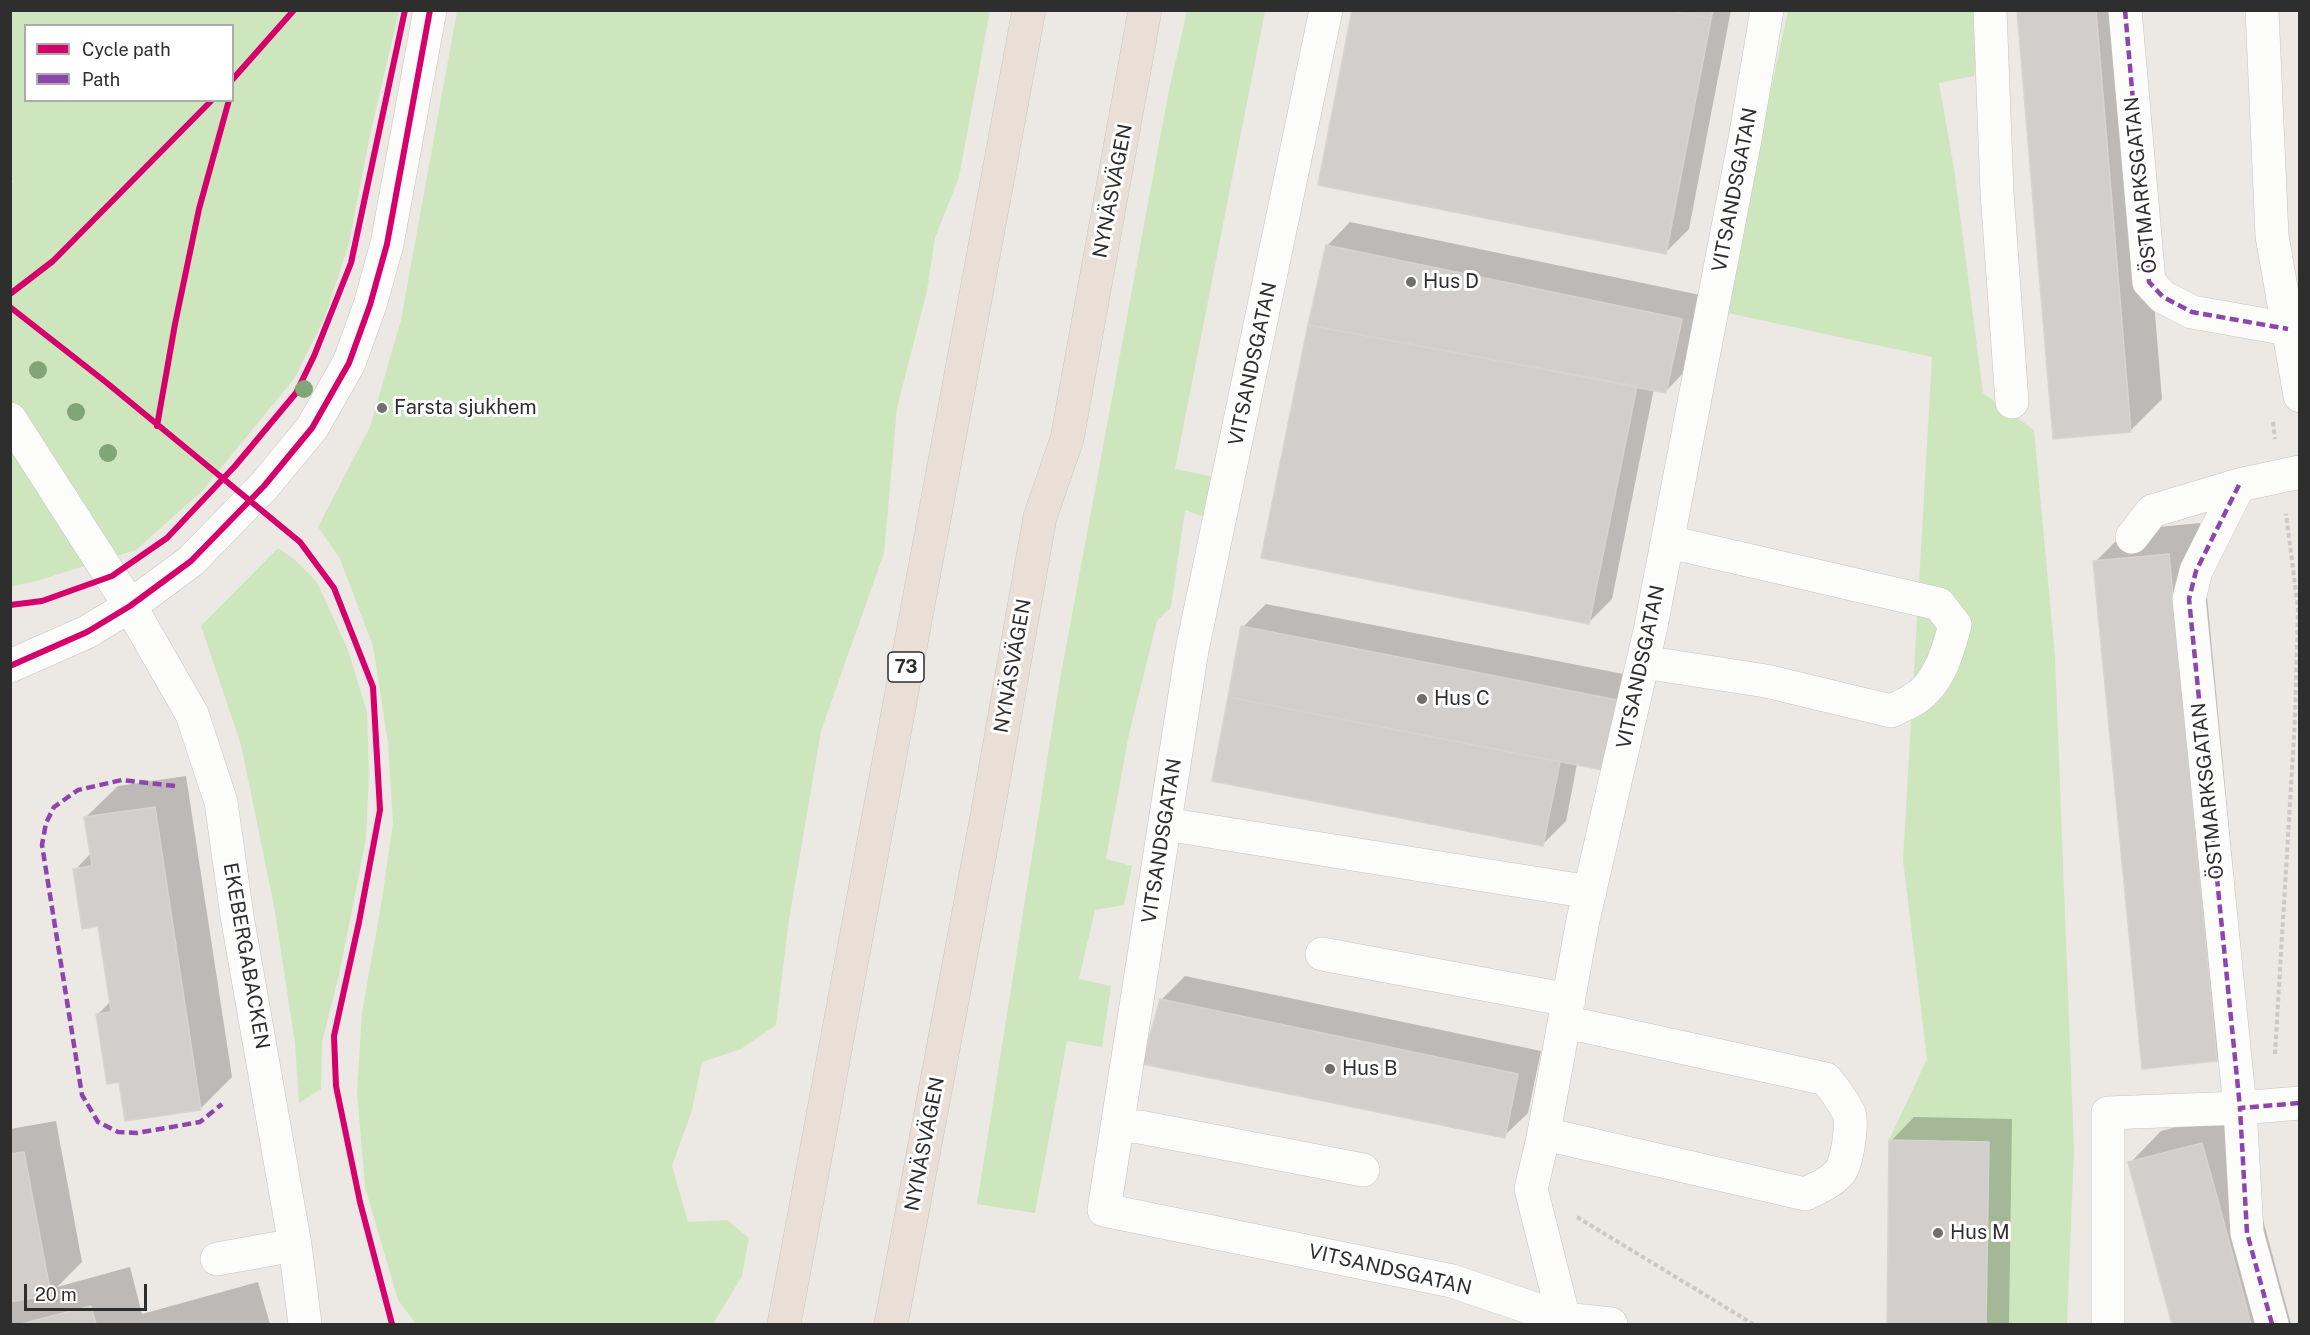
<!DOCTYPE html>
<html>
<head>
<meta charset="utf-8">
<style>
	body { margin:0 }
	#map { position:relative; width:2310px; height:1335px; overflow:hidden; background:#ece8e4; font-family:"Public Sans",sans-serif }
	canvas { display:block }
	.frame { position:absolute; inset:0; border:12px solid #2e2e2e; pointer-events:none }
	.legend { position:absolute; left:24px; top:24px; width:210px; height:78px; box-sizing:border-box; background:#fff; border:2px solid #ababab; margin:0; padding:8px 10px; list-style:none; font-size:18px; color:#2e2e2e }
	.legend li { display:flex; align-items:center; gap:12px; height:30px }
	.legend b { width:30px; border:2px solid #ababab }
	.scale { position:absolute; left:24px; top:1284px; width:123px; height:27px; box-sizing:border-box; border:3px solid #2e2e2e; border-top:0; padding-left:8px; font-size:18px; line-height:21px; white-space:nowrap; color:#2e2e2e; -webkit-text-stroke:4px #fff; paint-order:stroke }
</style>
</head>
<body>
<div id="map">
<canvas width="2310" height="1335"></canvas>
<div class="frame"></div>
<ul class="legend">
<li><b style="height:8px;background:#d6006c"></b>Cycle path</li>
<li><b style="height:8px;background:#8e44ad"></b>Path</li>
</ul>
<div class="scale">20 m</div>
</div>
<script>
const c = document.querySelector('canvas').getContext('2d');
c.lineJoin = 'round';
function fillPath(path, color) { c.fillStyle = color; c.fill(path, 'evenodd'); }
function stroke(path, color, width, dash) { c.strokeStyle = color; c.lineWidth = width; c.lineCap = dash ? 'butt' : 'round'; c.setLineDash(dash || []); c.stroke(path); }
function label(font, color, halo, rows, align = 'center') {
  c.font = font + ' "Public Sans",sans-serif'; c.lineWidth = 6; c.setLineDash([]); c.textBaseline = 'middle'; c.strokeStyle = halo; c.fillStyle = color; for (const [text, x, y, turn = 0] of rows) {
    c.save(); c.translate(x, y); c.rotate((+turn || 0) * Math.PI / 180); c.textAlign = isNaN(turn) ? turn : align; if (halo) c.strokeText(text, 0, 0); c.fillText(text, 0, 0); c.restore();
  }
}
fillPath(new Path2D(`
	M10,11H399L370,135L349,244L324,319L294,379L202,491L136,550L40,580L11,587L10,184L14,181L10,180ZM26,26H232V100H26Z
	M457,11H990L959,177L935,238L927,291L897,408L884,553L821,731L789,919L776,1025L741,1049L702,1062L692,1110L672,1166L688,1222L727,1220L749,1238L742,1276L713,1324H416L398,1300L365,1187L357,1092L362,1013L382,899L393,823L388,743L373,646L340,559L318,527L370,427L401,320Z
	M1187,11H1265L1175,469L1219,478L1210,519L1185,510L1171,607L1157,621L1129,734L1106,859L1132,866L1124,905L1095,910L1079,979L1111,986L1102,1047L1067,1041L1035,1213L977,1204L1059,685L1168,95Z
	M1788,11H1977L1979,33L1974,76L1939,83L1954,168L1983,393L2034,430L2055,656L2074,1150L2067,1324H1986L1989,1142L1889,1140L1927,1059L1903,860L1932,357L1723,312Z
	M278,548L295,560L317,582L348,650L367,712L369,773L366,839L339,975L322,1042L321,1089L299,1103L295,1043L274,906L241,745L201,626Z`), '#cee6be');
fillPath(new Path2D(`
	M1354,10H1731L1689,229L1665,253Z
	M2019,10H2130L2162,399L2130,431Z
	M1350,222L1705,296L1689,367L1666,391L1654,388L1612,599L1589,622L1327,246Z
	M2200,523L2248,1028L2216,1060L2095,562L2127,530Z
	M1266,604L1639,677L1577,764L1566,821L1542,845L1214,779L1243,627Z
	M186,776L232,1077L200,1109L120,1080L98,1014L111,1001L100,925L75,870L91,853L86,817L118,786Z
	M1185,976L1541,1051L1528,1113L1504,1136L1161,1000Z
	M2234,1112L2291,1324H2173L2130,1163L2161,1131Z
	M1914,1117L2012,1119L2009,1324H1888L1891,1141Z
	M56,1121L82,1262L57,1287L130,1267L142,1314L258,1282L270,1324H10V1129Z`), '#0003');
const building = new Path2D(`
	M1352,10H1666L1711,19L1666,254L1318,185Z
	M1666,10H1713L1711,19Z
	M2017,10H2096L2131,432L2053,439Z
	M1326,245L1682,319L1666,393L1308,325Z
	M1308,325L1637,386L1589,624L1261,558Z
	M2169,554L2217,1061L2142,1069L2093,561Z
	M1241,626L1617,700L1603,770L1228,697Z
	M1228,697L1560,762L1543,846L1212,781Z
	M155,807L201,1110L125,1121L119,1082L107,1084L96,1014L111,1012L98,926L82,929L73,869L92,866L84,817Z
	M1160,999L1518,1074L1505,1138L1142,1064Z
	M1889,1140L1989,1142L1986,1324H1887Z
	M2202,1143L2219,1204L2251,1324H2172L2128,1162Z
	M24,1152L51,1295L10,1302V1154Z
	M91,1306L96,1324H21Z`);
fillPath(building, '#d1cecb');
stroke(building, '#d7d4d0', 1.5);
const minor = new Path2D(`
	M1326,10L1192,650L1104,1210L1452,1281L1564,1319L1611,1324
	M1990,10L1997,192L2012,402
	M2125,10L2149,282L2163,297L2192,312L2288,329
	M2262,10L2272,236L2300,396
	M10,419L130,606L192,714L221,802L237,916L295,1245L305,1324
	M2132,537L2152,511L2239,485L2300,472
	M1643,662L1766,681L1891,711C1899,707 1909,703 1916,698C1940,681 1948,651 1955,625L1939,604L1682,545L1666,546
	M10,666L87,632L130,606L191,561L264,486L312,428L349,363L370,305L387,244L430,10
	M1165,824L1590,892
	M1322,954L1569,1000
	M1117,1126L1140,1127L1363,1170
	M1543,1138L1558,1137L1805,1194C1818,1188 1830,1183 1840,1172C1847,1163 1853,1124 1849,1113C1843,1101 1834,1089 1826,1079L1584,1026L1564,1025
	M217,1259L295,1245
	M1564,1319L1531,1189L1543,1138L1583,920L1650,631L1745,139L1767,10
	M2108,1324V1113L2240,1108L2189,599L2196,571L2239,485
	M2272,1324L2247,1233L2240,1108L2300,1103`);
const highway = new Path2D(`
	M784,1324L1029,10
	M891,1324L987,816L1040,517L1067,439L1145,10`);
stroke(minor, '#c5c4c5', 34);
stroke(highway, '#c6c5c4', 34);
stroke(new Path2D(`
	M2273,422L2275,439
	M2275,1054L2295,719L2298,608L2286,514
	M1577,1217L1753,1324`), '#c9c9c8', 4, [4.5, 3]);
stroke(minor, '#fcfcfb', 33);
stroke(highway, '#eadfd6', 33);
stroke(new Path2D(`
	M2125,10L2149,282L2163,297L2192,312L2288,329
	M2239,485L2196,571L2189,599L2240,1108
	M175,786L122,780L78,790L54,807L46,823L42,845L82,1095L98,1122L118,1132L137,1133L200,1122L222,1104
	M2272,1324L2247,1233L2240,1108L2300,1103`), '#8e44ad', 4.5, [9, 4.5]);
stroke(new Path2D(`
	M232,80L294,10
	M10,294L53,261L212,100
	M10,307L107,383L300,542L334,588L373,687L380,810L359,922L334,1036L336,1086L360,1202L392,1324
	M157,426L175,324L199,209L229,100
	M10,605L42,601L112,576L167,538L235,466L296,393L314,356L351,263L405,10
	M10,666L87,632L130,606L191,561L264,486L312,428L349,363L370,305L387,244L430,10`), '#d6006c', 6);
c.fillStyle = '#82a575';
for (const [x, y] of [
	[38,370],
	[304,389],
	[76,412],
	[108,453]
]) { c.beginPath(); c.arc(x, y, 9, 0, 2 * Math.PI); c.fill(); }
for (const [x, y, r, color] of [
	[1411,282,6,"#706f6e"],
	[382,408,6,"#706f6e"],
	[1422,699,6,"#706f6e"],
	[1330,1069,6,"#706f6e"],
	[1938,1233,6,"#706f6e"]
]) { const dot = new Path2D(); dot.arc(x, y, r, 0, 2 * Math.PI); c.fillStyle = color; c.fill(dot); stroke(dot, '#fff', 2); }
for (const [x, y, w] of [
	[906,667,36]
]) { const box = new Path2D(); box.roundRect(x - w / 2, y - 15, w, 30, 4.5); c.fillStyle = '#fff'; c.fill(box); stroke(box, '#2e2e2e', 1.5); }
label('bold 18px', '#2e2e2e', null, [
	["73",906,667]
]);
label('20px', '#2e2e2e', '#fff', [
	["ÖSTMARKSGATAN",2141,185,-96],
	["VITSANDSGATAN",1735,190,-79],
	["NYNÄSVÄGEN",1113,191,-79],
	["VITSANDSGATAN",1253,364,-78],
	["NYNÄSVÄGEN",1013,666,-80],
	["VITSANDSGATAN",1641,667,-78],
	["ÖSTMARKSGATAN",2208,791,-96],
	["VITSANDSGATAN",1162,841,-81],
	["EKEBERGABACKEN",246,956,80],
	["NYNÄSVÄGEN",925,1144,-79],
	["VITSANDSGATAN",1390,1270,13]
]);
label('20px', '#2e2e2e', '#fff', [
	["Hus D",1423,282],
	["Farsta sjukhem",394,408],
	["Hus C",1434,699],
	["Hus B",1342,1069],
	["Hus M",1950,1233]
], 'left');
</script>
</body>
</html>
